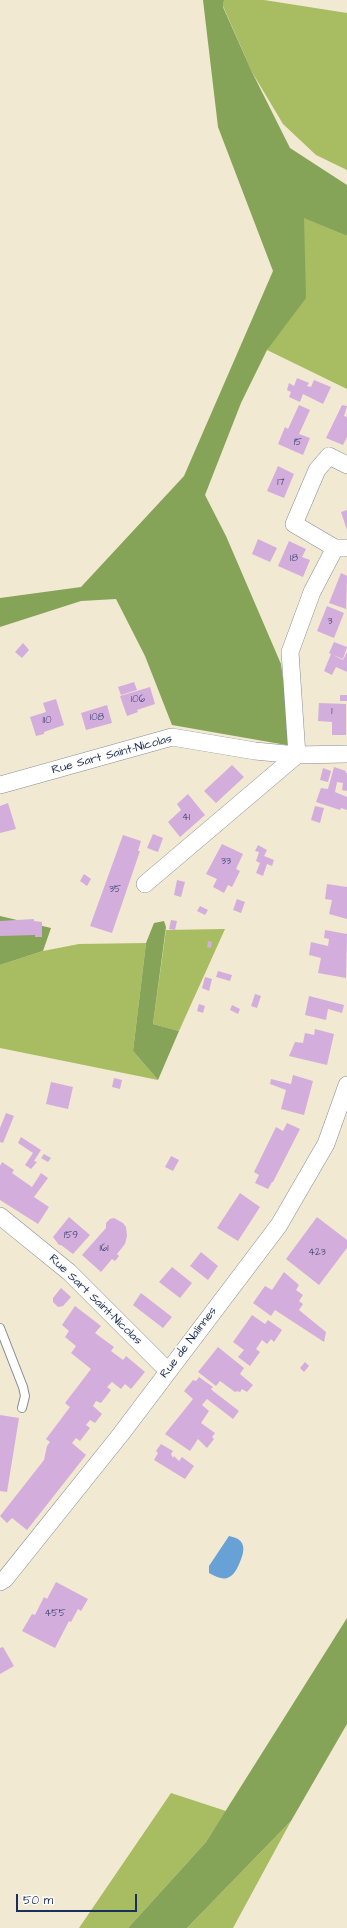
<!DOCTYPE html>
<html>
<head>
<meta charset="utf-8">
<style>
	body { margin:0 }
	#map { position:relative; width:347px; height:1928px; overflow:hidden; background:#f1e9d1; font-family:"Architects Daughter",sans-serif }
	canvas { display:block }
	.scale { position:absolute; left:16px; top:1894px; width:121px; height:18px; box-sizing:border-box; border:2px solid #1b2f5e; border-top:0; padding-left:5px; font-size:12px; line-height:14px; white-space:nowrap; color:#1b2f5e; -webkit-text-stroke:3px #fdfcf7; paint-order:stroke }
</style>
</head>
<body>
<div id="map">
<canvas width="347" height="1928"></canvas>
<div class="scale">50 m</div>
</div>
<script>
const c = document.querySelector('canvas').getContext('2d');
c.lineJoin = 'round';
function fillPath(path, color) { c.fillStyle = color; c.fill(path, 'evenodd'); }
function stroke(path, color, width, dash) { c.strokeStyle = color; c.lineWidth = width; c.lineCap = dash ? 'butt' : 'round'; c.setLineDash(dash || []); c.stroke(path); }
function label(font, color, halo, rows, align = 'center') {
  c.font = font + ' "Architects Daughter",sans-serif'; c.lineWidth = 3.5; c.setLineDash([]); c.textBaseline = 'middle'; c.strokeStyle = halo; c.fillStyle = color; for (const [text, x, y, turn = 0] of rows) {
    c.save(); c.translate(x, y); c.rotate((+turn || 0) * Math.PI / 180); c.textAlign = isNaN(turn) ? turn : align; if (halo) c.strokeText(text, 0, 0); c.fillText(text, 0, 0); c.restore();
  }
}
fillPath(new Path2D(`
	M224,0H264L347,13V170L316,155L283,124L252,72L223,6Z
	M303,217L347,236V389L267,350Z
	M225,929L179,1031L153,1024L166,930Z
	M146,943L133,1051L158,1080L0,1048V965L43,951L79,944Z
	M171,1793L226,1811L206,1842L128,1928H79Z
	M291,1821L233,1928H187Z`), '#a8bc61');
fillPath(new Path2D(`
	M203,0H224L223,7L252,72L290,148L347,185V236L304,218L306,298L267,350L241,403L205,495L226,536L281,664L292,746L172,725L145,656L116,599L81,601L0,627V598L81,587L184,476L273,271L218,127Z
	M0,916L51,928L43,951L0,965Z
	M164,921L166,927L153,1024L179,1031L158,1080L133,1051L146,943L154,923Z
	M347,1618V1724L291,1821L187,1928H128L206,1842Z`), '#86a457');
fillPath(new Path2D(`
	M229,1536C245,1539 246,1548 240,1562C233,1579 226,1583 209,1573V1566Z`), '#67a1d6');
fillPath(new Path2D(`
	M297,378L309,383L307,386L311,387L314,380L331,387L323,404L303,394L300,402L289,397L291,392L287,390L289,383L294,386Z
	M299,405L310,410L299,434L310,438L303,455L278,444L285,427L288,429Z
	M342,405L347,406L344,416L347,417V437L343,445L326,438Z
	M278,466L294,474L284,498L267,491Z
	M347,510V530L341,512Z
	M258,539L277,548L270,562L252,554Z
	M289,541L306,549L302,557L310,560L303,577L278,566Z
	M341,573L347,576L346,609L329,603Z
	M327,606L344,613L334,638L317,631Z
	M334,642L347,647L343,659L333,655L343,660L347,652V672L336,667L332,675L324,671L331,654L329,653Z
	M23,643L29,650L22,658L15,652Z
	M134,682L137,690L121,695L118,687Z
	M150,687L155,704L137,710L138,712L127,716L120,696Z
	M340,695H347V701H340Z
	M56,699L64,725L44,732V734L36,736L30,717L46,712L43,703Z
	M319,703L346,704V735H332V722L318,721Z
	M107,705L112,723L86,730L81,713Z
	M232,765L244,777L216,803L204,791Z
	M334,767L346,771L345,772L347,773V791L342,790L343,783L337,782L335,792L347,797V810L341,808L340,810L316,802L321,788L328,789Z
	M323,768L331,771L328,782L320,780Z
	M188,794L205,815L180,837L168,822L181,810L177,804Z
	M8,803L16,829L0,833V806Z
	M315,806L324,808L320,823L311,820Z
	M153,834L163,838L158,852L147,848Z
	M123,835L141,841L138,851H140L112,933L90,926Z
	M222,844L243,854L236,869L240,871L232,887L228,885L224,893L213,887L217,879L206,874Z
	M258,845L267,850L264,856L274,860L272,866L267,864L263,876L256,873L260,863L256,861L259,852L255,851Z
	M84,874L91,879L87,886L80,881Z
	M177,880L185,882L181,897L174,895Z
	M327,884L347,887V919L329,914L332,900L325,899Z
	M237,899L245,902L241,913L233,910Z
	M200,906L208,910L205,915L197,911Z
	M34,919V921L42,922V937H35V935L0,936V921Z
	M171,920L177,921L175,930L169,929Z
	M325,930L347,934L346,978L318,973L321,958L309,955L311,942L328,946L329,939L324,938Z
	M208,941L212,942L211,948L207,947Z
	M218,971L232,975L230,981L216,977Z
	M205,977L212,979L209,991L202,988Z
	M255,994L261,996L257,1008L251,1006Z
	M309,996L344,1005L342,1013L328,1009L326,1020L305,1015Z
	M199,1004L205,1006L203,1013L197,1011Z
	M232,1005L240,1009L238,1014L230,1010Z
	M315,1029L334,1034L327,1065L289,1056L295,1042L303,1043L305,1033L314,1035Z
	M293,1075L313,1081L304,1115L281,1109L286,1090L270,1084L271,1079L291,1084Z
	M114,1078L122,1080L120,1089L112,1087Z
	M51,1082L73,1087L68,1109L46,1104Z
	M6,1113L14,1116L3,1143L0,1142V1128Z
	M287,1123L300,1129L273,1182H272L268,1189L255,1183L259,1175L254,1172L276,1127L283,1131Z
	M21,1137L41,1150L34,1161L37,1162L31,1169L25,1165L33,1153L18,1143Z
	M44,1154L51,1158L48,1162L41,1158Z
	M171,1156L179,1160L173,1171L165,1167Z
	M2,1162L14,1170L12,1173L32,1187L41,1173L48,1178L34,1197L49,1207L38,1224L0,1200V1166Z
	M240,1193L260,1207L238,1241L217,1228Z
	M69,1217L90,1235L73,1254L61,1245H59L53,1237Z
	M317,1217L347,1240V1248L319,1285L286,1259Z
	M114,1218L123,1223L126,1227L127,1236L125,1244L117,1254L119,1256L115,1261L112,1259L101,1272L82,1255L106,1228V1223L110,1219Z
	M201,1252L218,1266L208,1280L190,1266Z
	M172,1267L192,1283L180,1298L159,1282Z
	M284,1272L299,1285L296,1290L303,1295L299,1301L303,1304L299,1310L326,1332L324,1342L275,1310L271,1316L253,1303L265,1286L272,1290Z
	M61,1288L71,1297L63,1306L58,1307L53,1302V1298Z
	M141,1293L172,1317L163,1328L133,1305Z
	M75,1306L101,1326L95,1333L114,1347L111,1351L123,1360L126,1356L145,1372L131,1389L125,1384L121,1389L112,1382L107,1387L111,1390L101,1403L96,1401L93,1406L102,1414L95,1423L90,1420L86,1425L90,1428L80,1441L76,1438L72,1443L86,1455L27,1530L12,1518L7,1523L0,1516L44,1460L47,1446L50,1442L46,1439L70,1407L65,1403L91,1369L71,1353L76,1346L65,1337L69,1331L62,1325Z
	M252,1315L265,1324L268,1320L282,1330L274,1342L271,1339L267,1344L262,1340L256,1349L260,1352L250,1366L238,1357L244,1350L233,1342Z
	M218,1347L244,1368L240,1374L253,1385L247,1392L242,1389L240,1392L237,1391L235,1392L220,1381L216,1386L198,1372Z
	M305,1362L309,1366L304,1372L300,1368Z
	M199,1377L213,1387L211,1389L213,1391L239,1411L233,1419L207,1399L202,1405L209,1411L201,1423L215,1433L212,1437L214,1439L207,1448L198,1439L190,1451L165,1434L193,1399L184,1391L193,1380L196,1381Z
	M0,1415L19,1418L7,1492L0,1491Z
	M161,1444L173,1451L171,1454L173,1458L174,1456L179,1461L182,1457L194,1466L185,1479L154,1460L158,1453L156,1451Z
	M56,1582L88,1599L81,1611L78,1609L71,1622L69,1621L55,1648L22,1631L32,1614L35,1615L44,1597L47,1599Z
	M3,1647L14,1666L0,1674V1648Z`), '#d3aedd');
const service = new Path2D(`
	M0,1328L23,1387L25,1396L22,1408`);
const minor = new Path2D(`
	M347,465L329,456L317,470L294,524L335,548H347
	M0,785L172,737L255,751L297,755L347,754
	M145,884L297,755L290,652L312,592L335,548
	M0,1216L69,1272L168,1371
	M0,1582L5,1579L121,1434L279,1225L326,1144L347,1085`);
stroke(service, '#868c98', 10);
stroke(minor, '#868c98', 18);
stroke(service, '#fff', 8);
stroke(minor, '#fff', 17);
label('10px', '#494f7e', null, [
	["15",298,443],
	["17",281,483],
	["18",294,559],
	["3",330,622],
	["106",138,700],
	["1",332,712],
	["108",97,718],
	["110",47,721],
	["41",186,818],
	["33",226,862],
	["35",115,890],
	["159",71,1236],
	["161",104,1249],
	["423",317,1253],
	["455",55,1614]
]);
label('12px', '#1b2f5e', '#fdfcf7', [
	["Rue Sart Saint-Nicolas",112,755,-15],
	["Rue Sart Saint-Nicolas",95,1300,44],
	["Rue de Nalinnes",189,1343,-53]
]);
</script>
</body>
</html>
